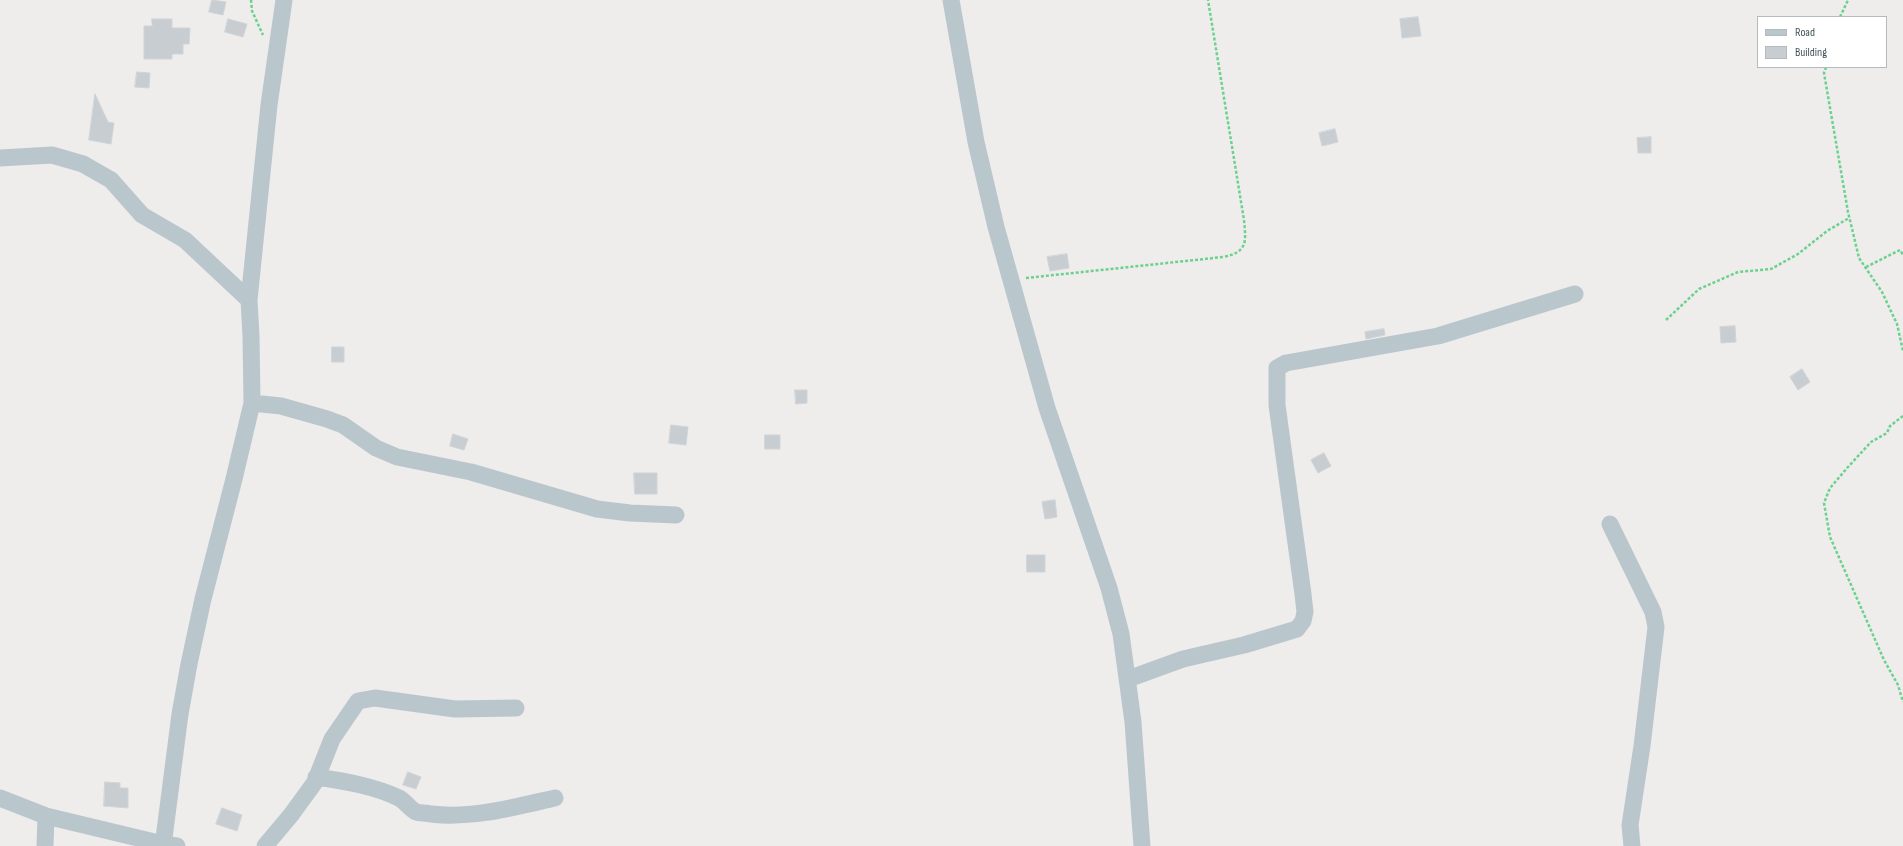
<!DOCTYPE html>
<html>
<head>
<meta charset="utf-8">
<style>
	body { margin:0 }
	#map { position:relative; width:1903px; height:846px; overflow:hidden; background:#efecec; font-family:"Sofia Sans Condensed",sans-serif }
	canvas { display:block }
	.legend { position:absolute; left:1757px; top:16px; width:130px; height:52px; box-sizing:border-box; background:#fff; border:1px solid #b4bbbd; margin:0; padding:5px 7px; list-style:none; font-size:12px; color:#43545b }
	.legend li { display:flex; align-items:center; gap:8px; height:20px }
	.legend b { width:20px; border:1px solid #b4bbbd }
</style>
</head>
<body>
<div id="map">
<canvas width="1903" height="846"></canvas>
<ul class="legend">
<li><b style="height:5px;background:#b9c7cd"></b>Road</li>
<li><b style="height:11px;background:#c8cdd2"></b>Building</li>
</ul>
</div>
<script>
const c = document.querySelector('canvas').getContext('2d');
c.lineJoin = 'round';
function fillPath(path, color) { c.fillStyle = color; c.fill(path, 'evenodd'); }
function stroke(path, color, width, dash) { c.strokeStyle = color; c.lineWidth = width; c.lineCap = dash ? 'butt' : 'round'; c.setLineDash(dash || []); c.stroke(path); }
const building = new Path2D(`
	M212,0L226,2L223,15L209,12Z
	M1418,17L1421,36L1402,38L1400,19Z
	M152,19H172V28H190L189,44H183V54H172V59H144V26H152Z
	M228,19L247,24L243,37L225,32Z
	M137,72L150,73L149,88L135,87Z
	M95,94L108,122L114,123L111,144L89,140Z
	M1335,129L1338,142L1322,146L1319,133Z
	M1651,137V153H1638L1637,138Z
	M1067,254L1069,268L1050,271L1047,257Z
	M1735,326L1736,342L1721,343L1720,327Z
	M1384,329L1385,335L1366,339L1365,332Z
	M332,347H344V362H332Z
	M1802,369L1810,382L1798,390L1790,377Z
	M795,390H807V403L796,404Z
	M671,425L688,427L686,445L669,443Z
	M453,434L468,439L464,450L450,446Z
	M765,435H780V449H765Z
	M1324,453L1331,466L1318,473L1311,460Z
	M634,473H657V494H635Z
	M1055,500L1057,517L1045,519L1042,502Z
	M1027,555H1045V572H1027Z
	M408,772L421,777L416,789L403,785Z
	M105,782L120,783V788H128V808L104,806Z
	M222,808L242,815L237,831L216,824Z`);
fillPath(building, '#c8cdd2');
stroke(building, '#cfd4d8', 1);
stroke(new Path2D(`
	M251,0L252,11L263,35
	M1840,17L1848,0
	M1826,67L1824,73L1848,212L1859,258L1882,292L1897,324L1903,351
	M1866,267L1900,250L1903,255
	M1026,278L1223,257C1248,252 1246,242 1244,220L1208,0
	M1666,320L1699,289L1738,272L1771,269L1798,254L1827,231L1849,218
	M1903,416L1890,426L1887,433L1871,442L1848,467L1830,488L1824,503L1830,537L1884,660L1898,685L1903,702`), '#6bd28d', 2.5, [3, 2]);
stroke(new Path2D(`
	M951,0L976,142L996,227L1047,408L1109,588L1121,634L1133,722L1142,846
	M0,158L52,155L83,164L111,180L142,215L185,240L249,300
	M252,403L281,406L327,419L343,425L376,448L397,457L471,472L597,509L630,513L676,515
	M1610,524L1653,612L1656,627L1642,746L1630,825L1632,846
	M1128,679L1183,659L1244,645L1297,629L1303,621L1305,612L1303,594L1277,405V368L1286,363L1438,336L1575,294
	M316,777C344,781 374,786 399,798C405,801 410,809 416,812C420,813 426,813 431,814C472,819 515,807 555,798
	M0,798L46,816L163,844L177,846
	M45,846L46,816
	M163,846L180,714L189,664L203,599L234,479L252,403L251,336L249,300L269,105L284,0
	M265,846L291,815L315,782L332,739L358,701L375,698L455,709L516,708`), '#b9c7cd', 17);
</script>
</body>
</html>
